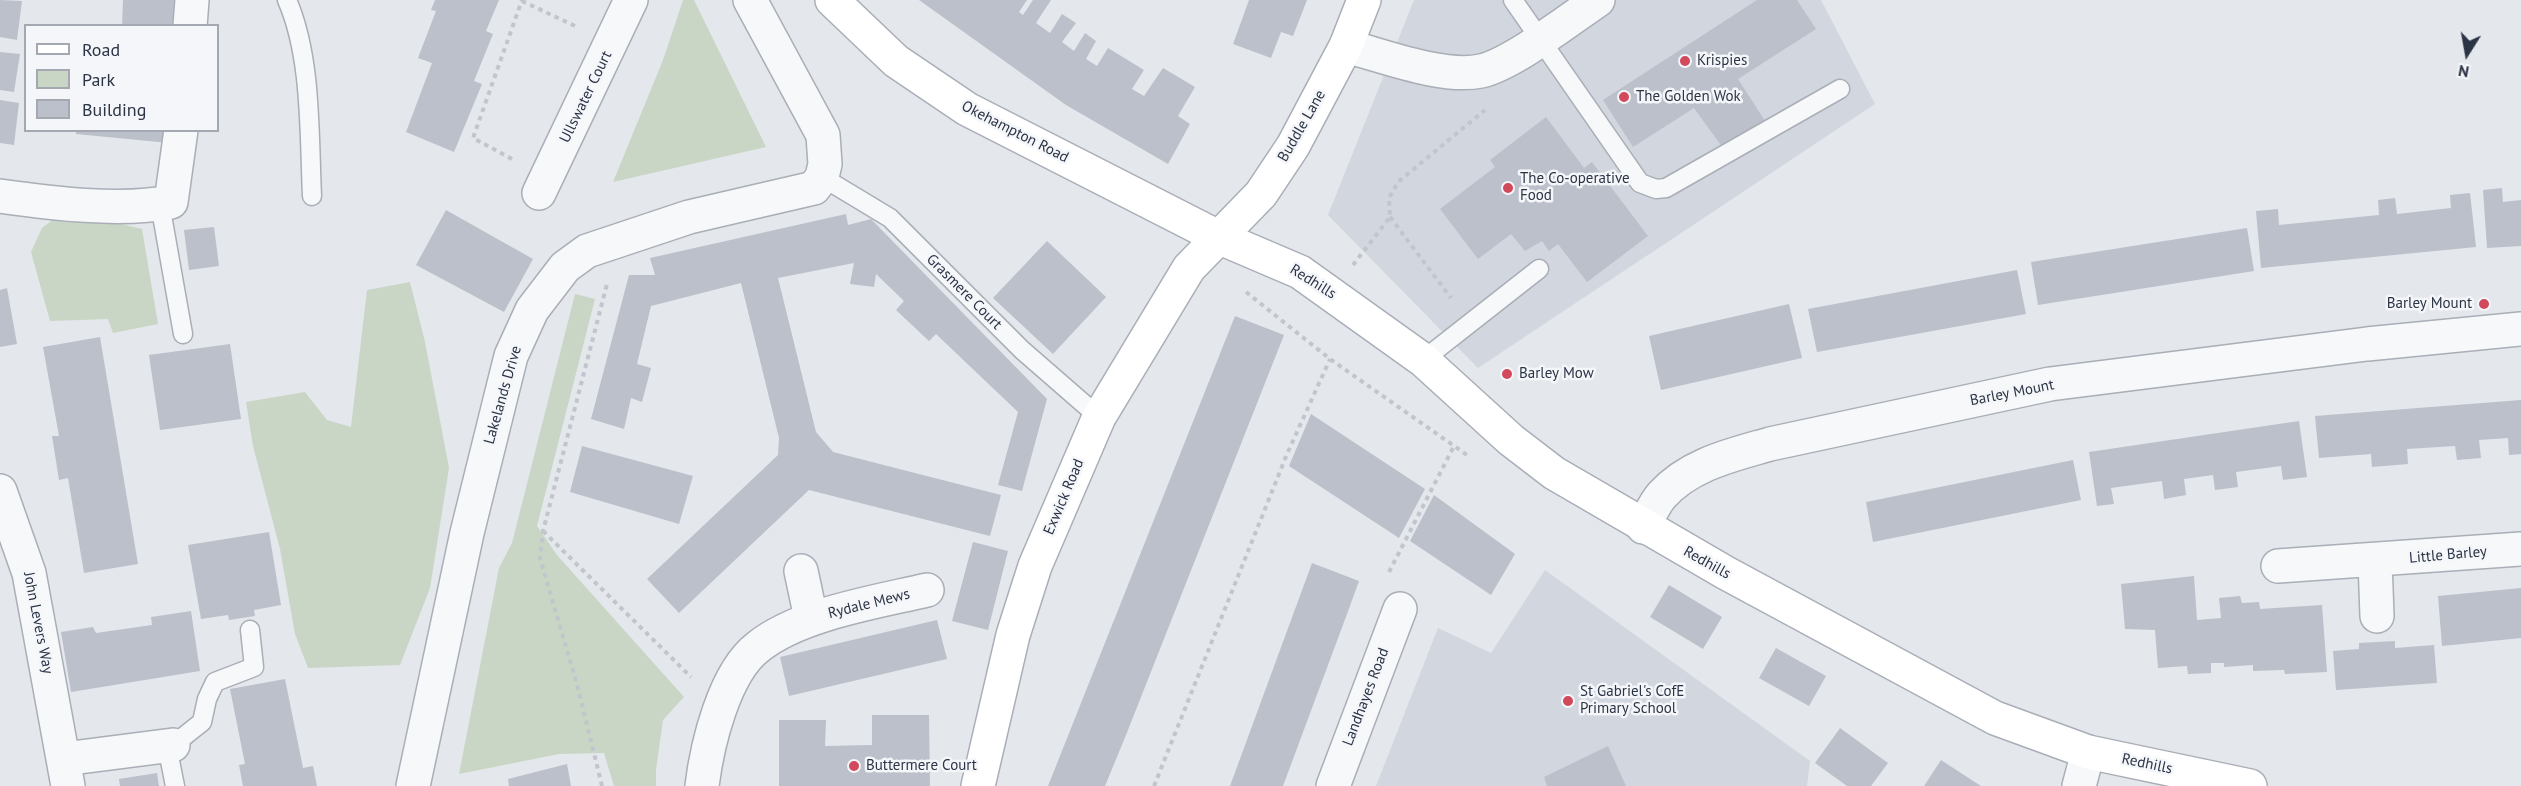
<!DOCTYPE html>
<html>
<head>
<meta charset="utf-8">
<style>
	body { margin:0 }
	#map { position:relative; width:2521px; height:786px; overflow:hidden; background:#e4e7ec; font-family:"PT Sans",sans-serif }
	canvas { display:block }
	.legend { position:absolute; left:24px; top:24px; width:195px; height:108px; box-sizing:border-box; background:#f4f6f9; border:2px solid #a4a8b1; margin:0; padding:8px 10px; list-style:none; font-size:18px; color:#2b3445 }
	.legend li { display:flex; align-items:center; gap:12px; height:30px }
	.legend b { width:30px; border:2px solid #a4a8b1 }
	.north { position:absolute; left:2437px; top:24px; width:60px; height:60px; -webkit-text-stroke:4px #f4f6f9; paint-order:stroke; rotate:191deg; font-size:16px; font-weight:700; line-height:24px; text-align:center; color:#2b3445 }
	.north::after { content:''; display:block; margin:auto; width:21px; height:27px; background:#2b3445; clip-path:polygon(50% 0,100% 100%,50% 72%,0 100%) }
</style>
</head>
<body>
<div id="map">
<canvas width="2521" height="786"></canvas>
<ul class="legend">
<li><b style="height:8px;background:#fff"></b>Road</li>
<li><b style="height:16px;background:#c9d6c5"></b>Park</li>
<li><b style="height:16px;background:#bbc0ca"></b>Building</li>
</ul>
<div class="north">N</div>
</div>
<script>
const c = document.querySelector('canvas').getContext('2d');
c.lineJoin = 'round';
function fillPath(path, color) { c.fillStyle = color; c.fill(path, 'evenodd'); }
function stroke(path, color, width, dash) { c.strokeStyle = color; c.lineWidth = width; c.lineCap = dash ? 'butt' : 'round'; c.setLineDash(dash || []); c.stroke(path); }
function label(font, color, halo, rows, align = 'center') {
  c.font = font + ' "PT Sans",sans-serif'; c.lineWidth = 5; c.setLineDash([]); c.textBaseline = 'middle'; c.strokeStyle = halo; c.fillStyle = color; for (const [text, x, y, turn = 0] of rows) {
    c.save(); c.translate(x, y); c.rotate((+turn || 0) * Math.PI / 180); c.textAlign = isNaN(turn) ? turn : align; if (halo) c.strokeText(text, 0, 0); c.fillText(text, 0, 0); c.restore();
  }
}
fillPath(new Path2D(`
	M1414,0H1821L1875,104L1478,368L1328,215Z
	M1545,570L1810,761L1807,786H1376L1438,628L1491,653Z`), '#d2d6de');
fillPath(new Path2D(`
	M683,0H694L766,147L613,182L663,60Z
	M59,215L108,221L142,229L158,324L113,333L108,319L50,321L31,252L42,228Z
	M410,282L425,342L449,468L430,588L400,665L308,668L295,634L280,549L253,446L246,402L305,392L327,420L351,427L367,290Z
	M575,294L595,299L537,526L557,555L684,697L663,720L656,770V786H614L604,753L559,754L459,774L499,568L512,543Z`), '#c9d6c5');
fillPath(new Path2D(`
	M0,0L22,1L17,40L0,37Z
	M123,0H177V26H122Z
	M435,0H499L486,31L493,34L474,81L482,84L454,152L406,132L432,63L418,58L436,11L431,10Z
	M919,0H1027L1019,12L1023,15L1033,0H1051L1036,23L1050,33L1062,14L1076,23L1062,42L1074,51L1085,33L1096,41L1086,59L1097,66L1108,48L1144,70L1132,89L1144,96L1163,68L1195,87L1178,116L1190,124L1168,164L1066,105Z
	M1249,0H1307L1293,36L1281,32L1271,58L1233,44Z
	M1757,0H1797L1816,29L1738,79L1765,121L1723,148L1694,108L1633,147L1603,100Z
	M0,52L20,54L14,92L0,90Z
	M0,100L19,103L14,145L0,143Z
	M1546,117L1584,168L1592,162L1648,236L1587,282L1558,244L1549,251L1542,241L1525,251L1511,234L1478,259L1440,209L1495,167L1490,160Z
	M76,130H170L169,143L76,134Z
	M2502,188L2503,202L2521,200V246L2487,248L2483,190Z
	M2470,193L2476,247L2261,268L2256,211L2278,209L2279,225L2379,215L2378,200L2395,198L2397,214L2451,208L2450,195Z
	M446,210L533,259L504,312L416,265Z
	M846,214L848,225L871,219L1047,399L1022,491L998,485L1018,412L936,334L929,341L896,310L904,301L876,274L874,287L850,284L854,263L778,278L816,432L833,452L1001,495L990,536L809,490L679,613L647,579L778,455L779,438L741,283L651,306L637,364L651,368L642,402L631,398L624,429L591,419L629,275H655L650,258Z
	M214,227L219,266L189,270L184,230Z
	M2247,228L2254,271L2038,305L2031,262Z
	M1047,241L1106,297L1053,354L993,298Z
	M2017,270L2026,314L1817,352L1808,309Z
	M7,288L17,344L0,347V290Z
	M1789,304L1802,358L1661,390L1649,336Z
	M1235,316L1284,335L1126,735L1105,786H1048Z
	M100,337L138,564L84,573L68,478L59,480L52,436H59L43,347Z
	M230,344L241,419L160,430L149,355Z
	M2521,400V454L2509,455L2508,438L2479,440L2481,458L2457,460L2455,446L2407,449L2408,464L2372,467L2371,454L2319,458L2315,416Z
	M1311,414L1425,489L1399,538L1289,466Z
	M2299,421L2307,477L2283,480L2281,466L2236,472L2238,487L2215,490L2213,475L2184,479L2186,495L2164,499L2162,481L2111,488L2114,504L2097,506L2089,452Z
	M582,446L693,476L679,524L570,492Z
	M2073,460L2081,500L1873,542L1866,502Z
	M1434,495L1515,554L1491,595L1410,541Z
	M269,532L281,605L254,610L255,616L229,620L228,615L201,619L188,545Z
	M973,542L1008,551L988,630L952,621Z
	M1312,563L1359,581L1347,614L1283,786H1230Z
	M2194,576L2197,620L2221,618L2219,598L2240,596L2242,603L2259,602L2260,609L2322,605L2327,672L2285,674L2284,670L2253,671V665L2224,667V663H2211V673L2188,674L2187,666L2158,668L2155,630L2125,629L2121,584Z
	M1669,585L1722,617L1703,649L1650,617Z
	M2521,588V638L2442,646L2438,596Z
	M191,611L200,671L71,692L61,632L93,627L96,633L152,625L151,617Z
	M937,620L947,659L789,696L780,657Z
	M2395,641V648L2434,645L2437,683L2336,690L2333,651L2359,649V643Z
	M1776,648L1826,676L1809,706L1759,678Z
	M285,679L303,768L313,766L317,786H243L239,765L245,764L230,689Z
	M872,715H929L930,786H779V720H826L825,746L872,745Z
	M1840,728L1888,763L1871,786H1847L1815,763Z
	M1608,746L1626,786H1547L1544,777Z
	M1941,760L1981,786H1924Z
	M567,764L571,786H509L508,779Z
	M157,773L159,786H120L119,779Z`), '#bbc0ca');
const lane = new Path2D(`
	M287,0C312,57 309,134 312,196
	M1513,0L1640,183L1656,189L1666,188L1840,89
	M822,177L890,218L1022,350L1099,417
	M160,204L183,334
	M1423,360L1539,269
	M173,745L202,722L207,699L215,682L254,667L250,630
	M167,746L175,786`);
const street = new Path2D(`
	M190,26L192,0
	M1346,46C1384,56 1443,79 1481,71C1512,64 1570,19 1598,0
	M539,193L631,0
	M0,196C51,203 120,212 171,202L181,130
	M0,491L29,573L68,786
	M1643,527C1649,517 1654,504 1662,495C1690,464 1732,455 1770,444L2050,384L2367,344L2521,329
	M2375,561L2377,616
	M2278,566L2521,549
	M801,571L811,618
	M64,759L173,745
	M413,786L467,533L504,384L511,356L532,310L565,267L587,251L689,217L814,188L822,177L825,164L823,135L750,0
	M702,786C707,745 724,673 758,647C799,614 876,602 927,590
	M1333,786L1400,609
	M2079,786L2088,752`);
const secondary = new Path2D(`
	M832,0L896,61L967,109L1218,237L1300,272L1423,360L1511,440L1554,473L1726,573L1995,718L2088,752L2250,786
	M978,786L1013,635L1035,566L1099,417L1189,268L1261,194L1293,146L1346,46L1364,0`);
stroke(lane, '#a9aeb7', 21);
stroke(street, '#a9aeb7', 36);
stroke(secondary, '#a9aeb7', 36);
stroke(new Path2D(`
	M522,1L575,26
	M512,159L473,138L522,0
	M1390,217L1451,298
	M1353,265L1390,217L1389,198L1398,182L1485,110
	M1246,292L1330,359L1467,455
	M543,531L691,677
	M1389,572L1454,446
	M602,786L578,688L540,558L543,531L607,284
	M1154,786L1287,454L1330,359`), '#c2c5cb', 4, [4.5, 4.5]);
stroke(lane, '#f7f8fa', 18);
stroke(street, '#f7f8fa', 33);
stroke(secondary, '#fff', 33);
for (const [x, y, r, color] of [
	[1685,61,6,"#d1495b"],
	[1624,97,6,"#d1495b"],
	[1508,188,6,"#d1495b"],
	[2484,304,6,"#d1495b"],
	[1507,374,6,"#d1495b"],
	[1568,701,6,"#d1495b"],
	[854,766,6,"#d1495b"]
]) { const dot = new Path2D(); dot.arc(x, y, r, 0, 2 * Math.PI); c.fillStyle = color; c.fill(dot); stroke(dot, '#f4f6f9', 2); }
label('15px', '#2b3445', '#f4f6f9', [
	["Krispies",1697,61],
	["The Golden Wok",1636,97],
	["The Co-operative",1520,179],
	["Food",1520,196],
	["Barley Mount",2472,304,"right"],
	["Barley Mow",1519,374],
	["St Gabriel's CofE",1580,692],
	["Primary School",1580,709],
	["Buttermere Court",866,766]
], 'left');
label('15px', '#2b3445', '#f4f6f9', [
	["Ullswater Court",586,97,-64],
	["Buddle Lane",1302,126,-60],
	["Okehampton Road",1015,132,27],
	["Redhills",1313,282,32],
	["Grasmere Court",964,292,45],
	["Barley Mount",2012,393,-11],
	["Lakelands Drive",503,395,-74],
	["Exwick Road",1064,497,-67],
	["Little Barley",2448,555,-5],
	["Redhills",1707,563,29],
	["Rydale Mews",869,604,-14],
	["John Levers Way",38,623,79],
	["Landhayes Road",1366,697,-69],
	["Redhills",2147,764,12]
]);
</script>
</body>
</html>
